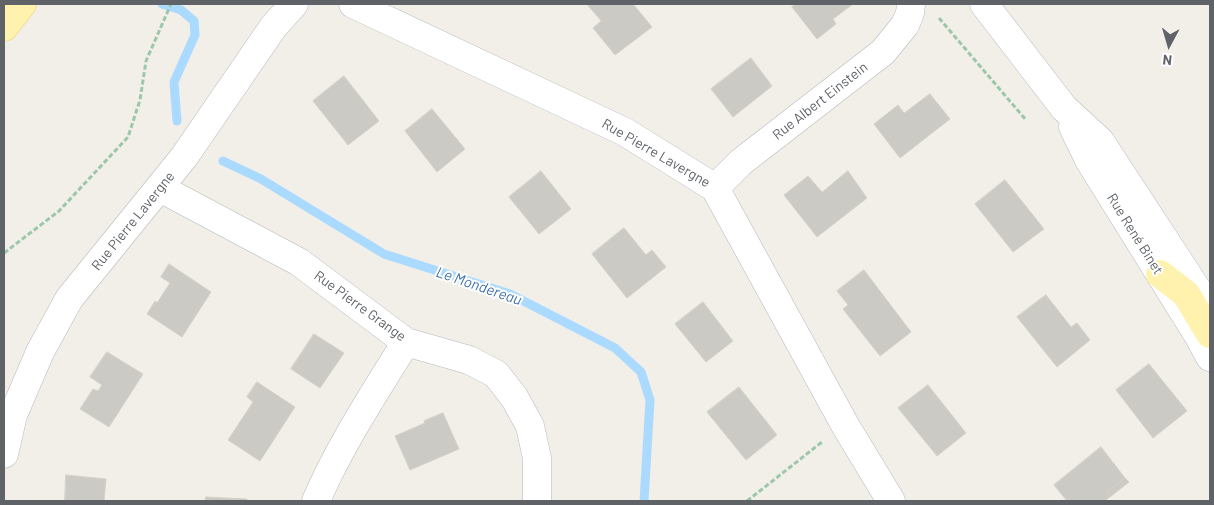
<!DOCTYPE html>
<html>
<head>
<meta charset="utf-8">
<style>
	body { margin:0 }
	#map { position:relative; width:1214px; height:505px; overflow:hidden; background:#f1efe8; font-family:Barlow,sans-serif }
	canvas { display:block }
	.frame { position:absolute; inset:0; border:5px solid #5f6368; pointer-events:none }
	.north { position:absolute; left:1144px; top:20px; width:50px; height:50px; -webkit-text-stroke:4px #fff; paint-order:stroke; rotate:186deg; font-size:14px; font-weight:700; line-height:20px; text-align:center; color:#5f6368 }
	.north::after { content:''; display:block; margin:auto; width:18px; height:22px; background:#5f6368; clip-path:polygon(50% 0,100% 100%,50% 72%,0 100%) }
</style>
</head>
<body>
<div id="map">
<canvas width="1214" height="505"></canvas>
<div class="frame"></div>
<div class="north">N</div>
</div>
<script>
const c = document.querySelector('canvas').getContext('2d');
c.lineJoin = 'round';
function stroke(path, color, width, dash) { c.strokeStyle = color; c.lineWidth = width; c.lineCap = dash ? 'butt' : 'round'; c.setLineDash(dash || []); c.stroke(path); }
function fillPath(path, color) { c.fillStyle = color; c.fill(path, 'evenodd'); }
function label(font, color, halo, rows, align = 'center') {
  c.font = font + ' Barlow,sans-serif'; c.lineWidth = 4; c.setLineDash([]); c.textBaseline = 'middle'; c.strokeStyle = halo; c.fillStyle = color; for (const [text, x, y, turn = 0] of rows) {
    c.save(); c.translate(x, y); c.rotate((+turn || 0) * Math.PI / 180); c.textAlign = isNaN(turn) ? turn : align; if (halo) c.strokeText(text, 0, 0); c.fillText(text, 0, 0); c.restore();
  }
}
stroke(new Path2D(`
	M162,4L181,10L194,21L195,35L174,82L177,121
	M223,161L261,179L384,254L510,294L615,348L641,372L650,400L644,501`), '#aadaff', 9);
const building = new Path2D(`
	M587,4H633L652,27L615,55L593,28L601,21Z
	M796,4H853L833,19L836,24L817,39L792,7Z
	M751,58L772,86L733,117L711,89Z
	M344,76L379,121L348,145L313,101Z
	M930,94L950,119L900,158L874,124L898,105L904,113Z
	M432,109L465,149L437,172L405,131Z
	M541,171L571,209L539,234L509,197Z
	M848,171L867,198L817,237L784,195L808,176L822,192Z
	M1005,180L1044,229L1013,252L975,204Z
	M624,228L646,255L652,250L666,267L627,298L592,254Z
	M169,264L211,292L182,337L147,314L155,301L157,303L170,283L161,277Z
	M864,270L911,332L880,356L843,309L848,305L837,291Z
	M1046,295L1071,327L1077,323L1090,340L1057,367L1017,317Z
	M703,302L733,341L706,362L675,324Z
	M314,334L344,353L320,388L291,369Z
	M107,352L143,374L109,427L80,409L93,389L98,391L102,385L90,377Z
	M1149,364L1187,411L1153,438L1116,390Z
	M257,382L295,407L260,461L228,440L253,402L247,397Z
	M928,385L966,433L937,456L898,408Z
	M739,387L777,435L746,460L707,412Z
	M443,413L459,449L410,470L395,436L425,423L424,421Z
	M1101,447L1125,478L1107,492L1110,497L1104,501H1067L1054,485Z
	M66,475L106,479L104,501H65Z
	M1125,478L1129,482L1110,497L1107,492Z
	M206,497L247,499V501H205Z`);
fillPath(building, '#cccac5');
stroke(building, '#d6d1c6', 1);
const street = new Path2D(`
	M353,4L625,132L715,188L845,425L891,501
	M160,188L299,262L406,342L469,360L496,374L514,397L530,426L537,458V501
	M715,188L741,162L883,52L905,25L910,13L911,4
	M4,454L13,415L40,352L69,299L184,157L274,26L294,4
	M316,501C340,445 374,394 406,342`);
const secondary = new Path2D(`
	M984,4L1064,108L1100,141L1210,309
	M1073,127L1089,160L1198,335L1210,357`);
const primary = new Path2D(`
	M4,27L22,4
	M1160,274L1186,294L1210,334`);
stroke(street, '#b5b8bc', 29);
stroke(secondary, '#b6babf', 29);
stroke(primary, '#f2c960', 29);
stroke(new Path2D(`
	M939,18L1026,120
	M4,253L59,211L128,137L140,100L146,61L171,4
	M747,501L822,442`), '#9cc7a9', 3, [5, 2.5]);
stroke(street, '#fff', 28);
stroke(secondary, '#fff', 28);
stroke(primary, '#fff2af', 28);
label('14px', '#5f6368', '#fff', [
	["Rue Albert Einstein",820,101,-38],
	["Rue Pierre Lavergne",656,153,30],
	["Rue Pierre Lavergne",133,221,-51],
	["Rue René Binet",1135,234,58],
	["Rue Pierre Grange",360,306,36]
]);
label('italic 15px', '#4174aa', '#fff', [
	["Le Mondereau",479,286,19]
]);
</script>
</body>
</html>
